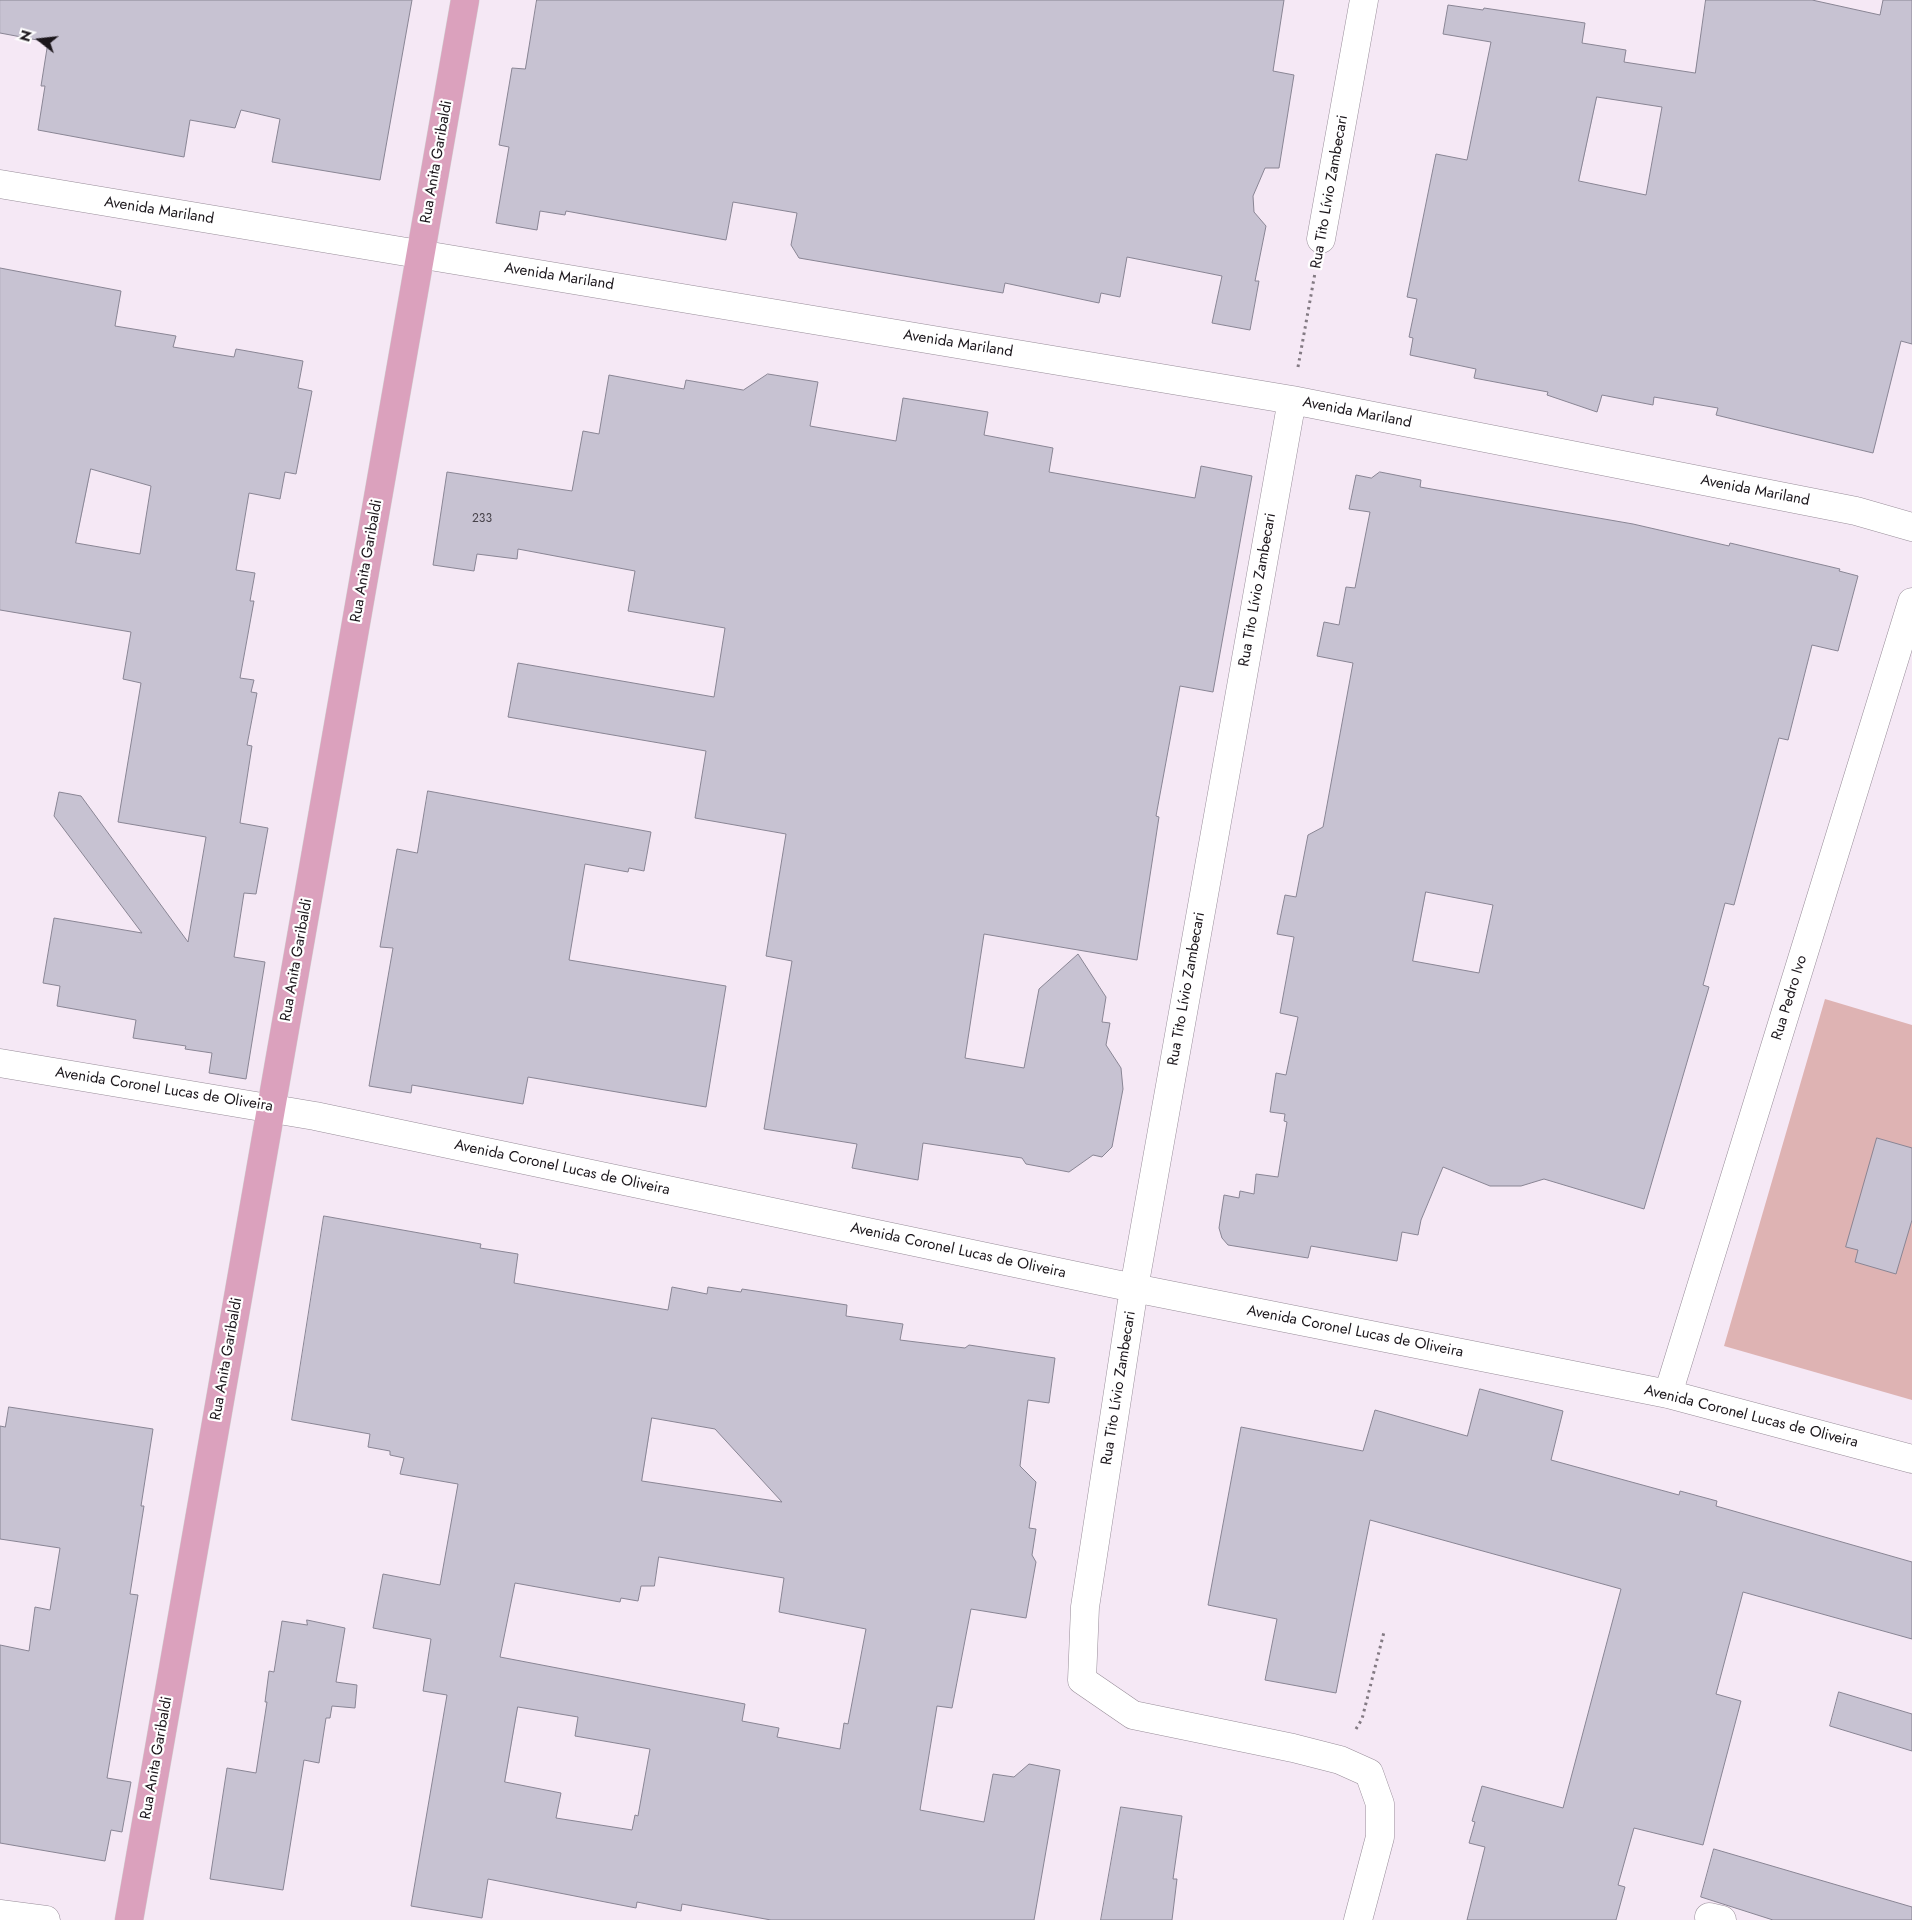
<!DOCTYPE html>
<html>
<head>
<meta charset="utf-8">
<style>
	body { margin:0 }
	#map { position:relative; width:1912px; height:1920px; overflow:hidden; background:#f5e8f5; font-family:Jost,sans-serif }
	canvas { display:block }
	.north { position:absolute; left:15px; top:15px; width:50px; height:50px; -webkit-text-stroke:4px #fff; paint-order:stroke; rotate:286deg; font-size:14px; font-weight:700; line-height:20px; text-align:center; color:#1b161b }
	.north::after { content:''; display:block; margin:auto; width:18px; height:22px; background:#1b161b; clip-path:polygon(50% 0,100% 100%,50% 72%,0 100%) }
</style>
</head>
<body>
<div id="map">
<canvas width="1912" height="1920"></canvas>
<div class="north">N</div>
</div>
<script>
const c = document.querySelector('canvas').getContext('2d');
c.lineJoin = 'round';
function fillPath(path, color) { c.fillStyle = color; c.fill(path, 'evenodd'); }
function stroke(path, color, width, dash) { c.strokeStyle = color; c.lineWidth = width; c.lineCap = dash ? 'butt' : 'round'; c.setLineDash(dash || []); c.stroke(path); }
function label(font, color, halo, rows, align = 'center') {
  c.font = font + ' Jost,sans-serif'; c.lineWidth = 4.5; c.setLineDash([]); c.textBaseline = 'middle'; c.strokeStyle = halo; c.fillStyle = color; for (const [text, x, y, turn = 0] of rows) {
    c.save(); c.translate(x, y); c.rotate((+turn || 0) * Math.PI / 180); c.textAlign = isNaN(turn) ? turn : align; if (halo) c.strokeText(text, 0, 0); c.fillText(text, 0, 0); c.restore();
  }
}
fillPath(new Path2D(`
	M1825,999L1912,1025V1400L1724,1346Z`), '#deb3b3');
const building = new Path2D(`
	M0,0H412L380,180L272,162L280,119L241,110L235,128L190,120L184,157L38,130L45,86H41L48,42L0,33Z
	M537,0H1284L1273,71L1294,75L1279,168H1265L1253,196L1254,212L1266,226L1255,281H1259L1250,330L1212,323L1222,276L1127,257L1120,297L1101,293L1099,303L1005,283L1003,293L799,258L791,245L797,213L733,202L726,240L566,211L565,215L540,211L537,230L496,223L509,147L499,145L512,68L525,69Z
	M1706,0H1812L1880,15L1883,0H1912V344L1901,341L1873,453L1716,415L1718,408L1654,397L1653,405L1602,395L1597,412L1547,395L1548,392L1474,378L1476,369L1410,355L1413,338L1409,337L1417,299L1407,297L1436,154L1467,160L1491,42L1443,34L1448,5L1483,10L1484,8L1585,23L1582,43L1626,50L1624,62L1695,73ZM1597,97L1662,107L1646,195L1579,181Z
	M0,268L121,291L115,326L176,336L173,347L234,357L236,349L303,361L298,388L312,391L296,474L285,472L280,499L249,493L236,570L255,573L250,601H254L240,678L254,680L251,692L257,693L247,745L252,746L240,823L268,828L256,894L244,893L234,957L265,962L246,1079L209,1073L212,1053L185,1049L186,1046L133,1038L136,1020L57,1006L60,986L43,983L54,918L142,933L54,816L59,792L81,796L188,942L206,837L118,822L141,683L123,679L131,632L0,610ZM91,469L151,486L140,554L76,543Z
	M768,374L818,382L810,426L896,441L903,398L988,412L984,435L1053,448L1049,472L1195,498L1201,466L1252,476L1213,692L1180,686L1156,816L1159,817L1137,960L984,934L965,1058L1024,1068L1039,989L1078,954L1106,997L1102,1022L1110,1023L1106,1045L1121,1068L1123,1089L1112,1147L1102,1157L1093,1155L1069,1172L1026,1164L1022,1158L923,1143L918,1180L852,1168L857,1144L764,1129L792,961L766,956L786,834L695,818L706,751L508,717L518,663L714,697L725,628L628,611L635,571L518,549L517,559L477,554L474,571L433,565L447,472L572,491L583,431L599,434L609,375L684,389L686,380L743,390Z
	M1380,472L1421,480L1420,487L1633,524L1729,546L1730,543L1840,569L1839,571L1858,576L1838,651L1812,645L1788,740L1779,738L1734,905L1725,903L1703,985L1709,987L1644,1209L1544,1179L1521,1186H1490L1443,1167L1421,1220L1418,1235L1402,1232L1397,1261L1311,1246L1308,1258L1228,1245L1222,1238L1219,1228L1224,1195L1239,1198L1240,1191L1254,1194L1256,1174L1278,1177L1287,1122L1284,1121L1285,1114L1270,1112L1276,1073L1286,1075L1298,1017L1280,1013L1294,937L1277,934L1285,895L1296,897L1308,835L1323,827L1353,663L1317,656L1324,622L1339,625L1346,587L1355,588L1370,512L1349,509L1356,475L1371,478ZM1426,892L1493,905L1479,973L1413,961Z
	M428,791L651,832L644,871L629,868L628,872L585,864L569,960L726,986L706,1107L528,1077L523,1104L412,1085L411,1093L369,1086L393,948L380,947L397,849L417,853Z
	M1877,1138L1912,1148V1220L1896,1274L1855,1262L1858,1250L1846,1247Z
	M324,1216L481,1244L480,1248L518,1254L514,1283L668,1310L672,1287L707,1294L708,1287L741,1292L742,1289L847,1305L846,1316L903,1324L900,1340L965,1348L969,1345L1055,1358L1049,1403L1028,1400L1020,1466L1036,1482L1029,1528L1036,1529L1032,1555L1036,1562L1026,1618L971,1609L952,1708L937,1706L920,1810L984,1822L993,1774L1014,1777L1029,1764L1060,1770L1034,1920H771L682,1904L681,1911L637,1902L636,1908L488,1879L482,1918L411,1906L447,1695L423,1691L431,1639L373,1628L383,1574L440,1585L458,1484L400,1474L404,1458L390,1455V1451L368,1447L370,1434L292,1420ZM652,1418L715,1429L782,1502L642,1481ZM659,1557L784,1578L779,1612L866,1629L848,1724L844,1723L840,1749L777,1737L779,1728L742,1721L745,1704L500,1657L515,1583L620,1602L621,1598L638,1601L641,1586H654ZM518,1707L578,1717L575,1736L650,1749L638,1816L635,1815L632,1830L556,1818L561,1793L505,1782Z
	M1480,1389L1563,1411L1551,1460L1679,1495L1680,1491L1717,1501L1716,1506L1912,1562V1639L1743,1592L1716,1694L1741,1701L1703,1845L1634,1828L1618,1885L1625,1887L1616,1920H1467L1485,1847L1469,1843L1475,1822L1472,1821L1482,1786L1563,1808L1621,1589L1370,1520L1336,1693L1265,1680L1277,1619L1208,1605L1241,1427L1363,1451L1375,1410L1467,1436Z
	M9,1407L153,1429L141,1506H144L130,1594L138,1595L107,1778L131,1782L122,1832L111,1830L105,1861L0,1843V1645L29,1651L35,1607L50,1610L60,1548L0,1539V1426L5,1427Z
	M307,1620L345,1628L336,1682L357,1685L355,1708L332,1706L330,1718H326L319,1763L304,1760L283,1890L210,1879L227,1768L256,1773L267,1702H265L269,1671L274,1672L282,1621L307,1625Z
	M1839,1692L1912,1714V1751L1830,1726Z
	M1121,1807L1182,1816L1173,1879H1177L1172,1920H1101Z
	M1714,1849L1912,1907V1920H1773L1701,1897Z`);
fillPath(building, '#c7c2d2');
stroke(building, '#898594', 1);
const minor = new Path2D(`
	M0,184L1292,400L1856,511L1912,527
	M1321,239L1364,0
	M1292,400L1134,1288L1085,1607L1082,1680L1133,1715L1293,1748L1340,1760L1369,1773L1380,1804V1837L1358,1920
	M0,1063L315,1116L1134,1288L1668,1394L1912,1459
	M1668,1394L1912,602
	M0,1914L46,1920
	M1709,1917L1722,1920`);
const major = new Path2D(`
	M129,1920L465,0`);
stroke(minor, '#988d99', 29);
stroke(major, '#d1d0d1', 29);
stroke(new Path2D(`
	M1298,367L1315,273
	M1356,1729L1362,1719L1384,1632`), '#837a83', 3, [2.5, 4]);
stroke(minor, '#fff', 28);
stroke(major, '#dba1bd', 28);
label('12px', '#464149', null, [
	["233",482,519]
]);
label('15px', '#1b161b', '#fff', [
	["Rua Anita Garibaldi",437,162,-80],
	["Rua Tito Lívio Zambecari",1330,192,-80],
	["Avenida Mariland",159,211,9],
	["Avenida Mariland",559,277,9],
	["Avenida Mariland",958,344,9],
	["Avenida Mariland",1357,413,11],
	["Avenida Mariland",1755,491,11],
	["Rua Anita Garibaldi",367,561,-80],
	["Rua Tito Lívio Zambecari",1258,590,-80],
	["Rua Anita Garibaldi",297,960,-80],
	["Rua Tito Lívio Zambecari",1187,989,-80],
	["Rua Pedro Ivo",1790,998,-73],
	["Avenida Coronel Lucas de Oliveira",164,1090,9],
	["Avenida Coronel Lucas de Oliveira",562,1168,12],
	["Avenida Coronel Lucas de Oliveira",958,1251,12],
	["Avenida Coronel Lucas de Oliveira",1355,1332,11],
	["Rua Anita Garibaldi",227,1359,-80],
	["Rua Tito Lívio Zambecari",1119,1388,-81],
	["Avenida Coronel Lucas de Oliveira",1751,1417,14],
	["Rua Anita Garibaldi",157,1758,-80]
]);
</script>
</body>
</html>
